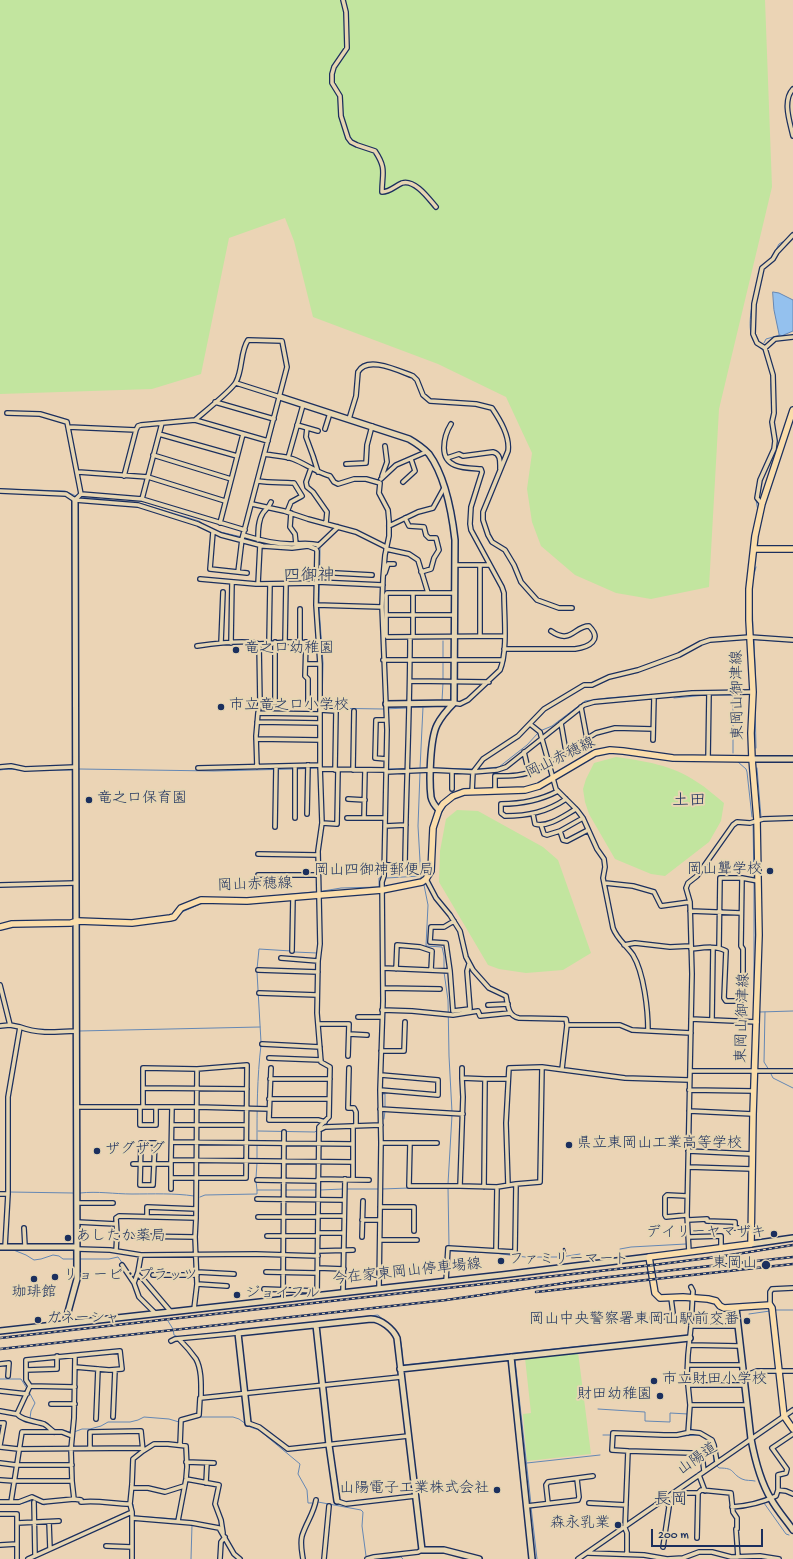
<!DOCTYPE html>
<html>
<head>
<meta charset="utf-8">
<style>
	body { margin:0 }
	#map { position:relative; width:793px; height:1559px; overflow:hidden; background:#ebd4b5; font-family:"Gochi Hand",sans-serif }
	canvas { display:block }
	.scale { position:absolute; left:651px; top:1529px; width:112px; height:18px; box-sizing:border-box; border:2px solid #1b2f5e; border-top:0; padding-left:5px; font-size:12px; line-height:14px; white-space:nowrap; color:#1b2f5e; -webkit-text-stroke:3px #e7d6b3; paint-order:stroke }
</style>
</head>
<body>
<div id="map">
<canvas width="793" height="1559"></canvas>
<div class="scale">200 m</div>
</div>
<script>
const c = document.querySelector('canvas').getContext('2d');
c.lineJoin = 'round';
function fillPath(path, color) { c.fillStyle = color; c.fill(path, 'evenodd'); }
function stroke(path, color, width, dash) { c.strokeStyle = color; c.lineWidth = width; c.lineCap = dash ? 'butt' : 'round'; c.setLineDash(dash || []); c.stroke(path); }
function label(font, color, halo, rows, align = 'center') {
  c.font = font + ' "Gochi Hand","Klee One",sans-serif'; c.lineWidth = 4; c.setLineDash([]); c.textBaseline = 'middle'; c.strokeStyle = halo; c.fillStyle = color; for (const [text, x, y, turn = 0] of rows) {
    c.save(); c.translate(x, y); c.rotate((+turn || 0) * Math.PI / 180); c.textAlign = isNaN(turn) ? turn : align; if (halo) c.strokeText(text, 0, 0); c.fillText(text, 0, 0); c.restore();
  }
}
fillPath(new Path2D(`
	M0,0H765L772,187L719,409L709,587L651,599L616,593L575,575L541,546L532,522L527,489L532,453L506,397L438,364L313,317L294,241L285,218L229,238L201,374L152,389L0,394Z
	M616,757C644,761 673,765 697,782C707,788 715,796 724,803L721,821L709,842L665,876L651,874L615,859L589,814L585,802L583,789L586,779L594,763Z
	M457,810L478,811L543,847L558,860L591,953L563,970L526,973L499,969L488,965L439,882L440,851L446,819Z
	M578,1352L591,1454L527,1461L523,1414L531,1413L525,1358Z`), '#c2e59f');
const water = new Path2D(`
	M773,292L779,293L793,300V331L779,337V334L774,310Z`);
fillPath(water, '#94c1ee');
stroke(water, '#6487b4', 1);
stroke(new Path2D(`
	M771,259L779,244L786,240
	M754,342C746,329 752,303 756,289
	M764,343L766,339L780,335
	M758,346L764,351L766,358
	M771,384L772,415
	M0,489L65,491L76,496
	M79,497L139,503L199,521L206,526
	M756,500L758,511
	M216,531L242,537
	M245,537L264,544L276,545
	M290,546H296
	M319,548H320V554L319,604
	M753,578L756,567
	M752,588L753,636
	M319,607L323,663L322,708L383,709L408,708
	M753,639L761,640
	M754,640L756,690
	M764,640L793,642
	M443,658V641
	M443,680V661
	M710,695H733V753
	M674,698L707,695
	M442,701L443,683
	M755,701L756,748
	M411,707H423L420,769
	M424,707L442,706
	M540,731L552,726L585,701L607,698L661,694
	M738,762L746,769L747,772L752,817
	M436,768L473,769
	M757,768L761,817
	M79,769L214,771L293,769
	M296,769L318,768
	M389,769L427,768
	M477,769L499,767L527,745L538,733
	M0,770C11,768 22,771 33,770
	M38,770H72
	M420,773L418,826L421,878
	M782,820H793
	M761,821L777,820
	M753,824L754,879
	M387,878L420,876
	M424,885L428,905L426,946L442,947L444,956V969
	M323,891L341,888L379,887V878H382
	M262,897L314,892
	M218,903L245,904
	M250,904L256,903
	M180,913L200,904L205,903
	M294,952L317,953
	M257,969L259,949L291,951
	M257,972L261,1042
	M444,972L448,1000L449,1056L452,1112
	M754,1011V883
	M760,1012L793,1011
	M765,1012L764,1062L769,1070
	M36,1029L63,1030
	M79,1031L260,1027
	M770,1072L773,1078L793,1088
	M383,1094H385V1108
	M384,1119L385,1111
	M334,1125L355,1124
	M258,1131L315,1132L317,1130
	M257,1142C257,1110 257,1078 261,1045
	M257,1159V1145
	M256,1178L257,1163
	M256,1181L257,1190
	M448,1184L452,1115
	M448,1187L449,1246
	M428,1188H447
	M346,1189H379
	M382,1189L409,1188
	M285,1190H316
	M320,1190L343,1189
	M0,1192H5
	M9,1192L73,1193
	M80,1193C98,1191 114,1194 132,1194C153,1194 174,1193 194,1196
	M200,1197L205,1195L257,1194V1190H281
	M11,1249L26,1255L34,1260L41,1259L53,1255L59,1256L63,1259H73
	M450,1249L451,1251L494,1253L525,1257H561L580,1254
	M620,1249L631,1247L686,1244
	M0,1250L7,1249
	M80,1259H109L118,1257L123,1264
	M152,1307L157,1311
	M775,1310H793
	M749,1314L770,1311
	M168,1321L173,1329L174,1335L178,1337L378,1315L387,1323
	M390,1325C404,1336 401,1348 403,1365L591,1345
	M515,1360L531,1504
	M0,1379H21L28,1390
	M29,1392L35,1403L31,1411L30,1418L36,1420
	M598,1409L645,1412V1421L670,1422V1413L688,1414
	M691,1416V1430
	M183,1421L201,1417H233L239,1419L250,1427L259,1430L300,1464L298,1474L307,1490L308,1503H312
	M51,1427L53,1429L71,1432
	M74,1432L82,1429H90L101,1426L108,1422H130L138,1420L144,1417L169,1419L179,1422
	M603,1435H611
	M632,1435L665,1437
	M682,1436L699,1435
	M712,1446L714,1462
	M73,1452V1463
	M527,1463L600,1455
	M716,1465L719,1468C736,1468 730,1473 742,1479C746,1481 751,1480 755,1481
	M73,1475L75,1491
	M60,1502L76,1501
	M318,1502L361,1510L363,1512L362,1526L366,1556
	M131,1503L133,1504L134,1516L176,1519
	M764,1503L786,1534L789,1535
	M1,1504H20L34,1500L44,1505L49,1503
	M531,1507L537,1559
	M180,1520L193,1522
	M191,1559L192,1525
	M382,1559L401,1557L403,1559`), '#6487b4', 1);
const street = new Path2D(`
	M343,0L346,12L347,48L334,67L332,74V83L340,96L341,116L348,138L351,142L357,145L375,151C387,169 382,173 382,192C390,192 395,186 402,183C415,179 429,199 436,207
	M793,89C782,101 790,122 793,136
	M765,348L775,339L793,337
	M236,383L280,397
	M215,402L274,419
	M7,413L40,414L67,422L81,494L75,500
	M349,419L356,396L358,372C367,355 399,371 413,376L417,380L423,395L430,401L476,404L492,408C500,420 510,436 508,451L483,512V520L488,535L492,542L505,550L514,565L521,582L537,600L559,608H572
	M195,420C203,413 232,390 236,382C243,369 240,352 248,340L282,341L287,367L242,539L238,572
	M451,424C446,432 444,439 444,448C444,469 466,468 481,469L482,472L471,507L470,524L471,530L502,587L504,593C504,615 508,651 500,670L468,700L460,704L454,703
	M297,425L318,431
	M68,427L136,430L138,426L141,425L195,420L268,441
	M307,428L306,437L313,456L318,472
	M325,429L330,413
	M159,434L237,456
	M265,454C274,456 285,456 293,459C306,464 316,472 330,476L334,482L338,484L354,479H366L380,483L379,493L388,510L389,521V536L385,555L383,578L382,607L387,730L384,876L382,882L383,1001L380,1090L381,1143L379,1288
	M153,455L231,479
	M288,458L303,405
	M447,458L459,454L463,456L493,452C501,454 500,462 500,469
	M346,464L366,463L367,445L372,426
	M311,468L306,482L307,487L313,492L327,512L326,523
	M78,472L148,477L225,501
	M124,476L136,430
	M382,476L387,462L385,446
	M381,479L396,465L426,452
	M258,481C270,483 281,482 294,483L302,496L291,502L287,512
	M403,482L415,471L411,459
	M0,491L66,494L75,500L138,505L198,524L221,535L263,546L292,548L308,546L316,549L317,551L316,605L320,664V765L322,823L318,851L320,944L318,961L317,1013L321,1062L330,1067L329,1117L319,1127L317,1295
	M81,494L142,499L245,530
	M142,499L162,423
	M252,504L284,511L308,519L356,532L386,547
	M762,504L757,498L760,480L774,449L775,441L772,422L774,413L773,375L765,348L757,343L753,334L754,304L762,268L773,259L777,252L793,235
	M291,513L290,527L295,534L296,544
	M405,518L409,526L424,527L426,535L429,538H436L439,550L434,558L431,569L421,572
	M220,523L243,434
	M389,526L418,512L433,508L444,488
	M213,532L210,569L247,573
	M243,535C259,540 274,544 290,544C301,544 308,542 319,545
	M258,540C258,531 258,520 263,513C266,509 269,507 271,502
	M318,546L338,527
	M386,549L409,554L418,560L428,593
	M455,565H490
	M317,572L372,575
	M385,573L388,564H394
	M200,579L256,584L317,583
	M317,582L383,585
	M258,584L260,545
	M413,593V637
	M455,593H387L386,595V635L387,637L504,636
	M316,605L382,607
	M386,615H455
	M480,636V565
	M285,642L286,584
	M300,642V609
	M306,642L305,676L308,679V702
	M221,643L223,592
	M231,643L232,582
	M269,643L270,584
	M197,646C211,644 247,639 259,644
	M504,649H575C589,647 603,640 589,626C574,626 571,645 551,631
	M383,660H503
	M306,664H320
	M410,681L489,682
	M260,703H275V642
	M581,707L587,739
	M320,710L336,711L335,770
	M258,713L320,714
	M386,720H376L375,758L386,759
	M257,722L320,723
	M561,723L566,752
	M530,724L540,732L556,789L577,810L583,818L597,849L604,859L605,867L603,878L613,928C617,939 626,945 633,955C644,973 648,1010 648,1031
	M256,739L320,740
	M653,740L654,697
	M524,752L529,773
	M708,759L709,693
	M0,767L11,766L25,769L75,767
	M257,767L256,736L258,713L260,703L259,644L289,642L319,643
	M198,768L320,765
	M320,769L386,770
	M353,770L354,711
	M386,772L431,770L473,772L483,759L518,736L544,709L584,685H592L609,677L638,670L679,655L701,643L710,640L750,637L793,640
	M452,789V771
	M495,791V776C511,776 524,776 538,769L596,733L615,728L653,729
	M558,791C539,801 522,804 501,804V813L505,816C528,816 547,812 566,799
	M472,792L473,772L497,770L506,767L584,705L594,702L692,693L753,692
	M348,799L365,800
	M307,814L308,765
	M533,814L535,824C548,828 565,815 576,809
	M295,818V766
	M347,818H385
	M364,818L365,770
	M322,823L337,824L338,770
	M541,825L544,834L547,835L560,831L583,818
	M385,826L406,825
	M275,827L276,767
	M560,831L563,840L567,841L588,830
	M258,854L318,855
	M384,865H405C406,789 410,713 410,637
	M258,875H318
	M426,879L436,898L450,915L460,931L466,957L473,970L489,988L506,996C508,1006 508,1016 519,1018L566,1019L567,1025L562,1069
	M605,883L633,886L654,892L661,906L690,902
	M0,885L76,883
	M690,911L741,913
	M454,921L444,927H431L430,942L446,943L450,971L453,1011L470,1009L467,971L469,964
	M624,945L635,943L670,947L690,946
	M719,948L720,878H742L758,881
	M691,949C701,948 717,945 726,951L724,998L726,1001H741L743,999V949L741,946L742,878
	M292,951L293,897
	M281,958L318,961
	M383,968L450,971
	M396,969L397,945L420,947L432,951L431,970
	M258,970L318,972
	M0,985L10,1025L20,1027L8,1097V1194L5,1247
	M383,988L440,989
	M259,993L317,995
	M488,1005L508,1004
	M382,1010L412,1011L453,1015L478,1011L480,1016L510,1013
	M358,1017H382
	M691,1019L712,1020L713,948
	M712,1020L757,1022
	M318,1024H349L348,1056
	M567,1025H620L632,1030L691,1033
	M0,1026L10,1025
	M20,1027C38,1034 57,1032 76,1031
	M349,1034L367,1035
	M262,1044L320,1047
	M381,1051H404L405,1022
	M269,1058L321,1060
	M271,1068L269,1120H318L325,1122
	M349,1068L348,1108H354L356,1112V1126
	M462,1068V1078
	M690,1071H793
	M270,1079H330
	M485,1079H508
	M143,1088L247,1089
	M380,1090L438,1095V1080L381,1075
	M689,1090L754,1091
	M269,1099H329
	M76,1107H197L269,1109
	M140,1107V1125H156V1107
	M143,1107V1068L197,1069L247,1065L246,1178H171
	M380,1109L463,1114
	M689,1111L753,1114
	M172,1125H246
	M319,1130L325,1127L381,1125
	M172,1142L353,1144
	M141,1143H155L153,1185H140Z
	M381,1143H437
	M410,1143L409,1186H460
	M688,1151L753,1154
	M171,1160L172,1107
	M133,1164H171V1160L353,1162
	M688,1167L752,1169
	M318,1179L369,1180
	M353,1179V1126
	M257,1180L318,1181
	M516,1184L540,1182L542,1067
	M508,1185L506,1123L509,1068L542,1067L625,1078L689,1080
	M484,1187L485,1079L462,1078L463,1097L460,1186L497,1187L496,1250
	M171,1189V1164
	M0,1194H8
	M257,1199L344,1200
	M77,1203H113
	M380,1207H414V1231
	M687,1215L666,1217L665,1215V1197L667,1195L687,1196
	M147,1216V1207L196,1209
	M318,1216H344
	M258,1217H318
	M362,1220H380
	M688,1220L707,1219V1221L735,1222V1228H751
	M77,1222L116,1224
	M24,1228L25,1246
	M318,1233H344
	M133,1236L195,1237
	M267,1236H318
	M362,1237L363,1201
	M689,1237L721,1236V1249
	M380,1240H417
	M77,1249L110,1250L141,1255L256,1254L318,1256
	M116,1251L117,1234L116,1218L119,1216L196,1218
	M318,1251L353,1250
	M689,1252L687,1215L692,974L690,902L686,888L688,883L697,876L733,825L737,822L750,823L763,819L793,818
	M122,1265L134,1283L139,1297L156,1314
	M318,1268L344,1269
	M197,1272L234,1274
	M266,1272L317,1273
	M138,1275L143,1279L171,1312
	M153,1275H197
	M446,1281L448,1248L515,1252L516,1184L497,1187
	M134,1283L138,1272L141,1255
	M197,1284L227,1286
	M264,1289L317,1291
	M343,1292L345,1179
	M283,1299L284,1132
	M770,1305V1292L772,1289L793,1288
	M194,1309L197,1284L195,1237L196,1218L197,1069
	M652,1318L671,1316L673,1313L671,1298
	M691,1326H738
	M179,1339C185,1345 191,1352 196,1359C202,1370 201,1386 201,1398H200L199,1415L181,1420L180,1445
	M171,1341L175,1339L238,1333
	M689,1345L740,1346
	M0,1364L9,1363L8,1376
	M688,1365H742
	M26,1370L57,1369V1356
	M744,1376L757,1371H793
	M689,1385H744
	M30,1386L75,1387
	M0,1391L27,1394
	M201,1398L401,1377
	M51,1404H75
	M690,1405H747
	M0,1411L17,1414L30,1386L26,1380V1360L120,1351L122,1369L109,1370L75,1367
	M17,1414C23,1421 36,1421 44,1424C48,1426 51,1430 54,1432
	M113,1417L115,1370
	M96,1419L98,1369
	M0,1423H4L0,1445
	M248,1423L259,1427L288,1449L408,1436
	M688,1433L690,1405L687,1375L688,1355L691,1326L693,1291L691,1287
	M0,1447L18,1449L143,1448
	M90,1448V1432L141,1431L143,1451L133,1459L132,1484L130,1504L132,1512V1559
	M143,1451L154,1444H168L186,1446L187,1467L186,1479L178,1521
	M628,1451L691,1453L702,1455L704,1471
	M186,1462L214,1463
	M0,1463L16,1465H72
	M699,1475L705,1491
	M186,1479L219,1485L215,1504L221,1520L223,1533
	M0,1480L14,1481H72L71,1449L74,1418L75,1356
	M206,1483L207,1463
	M132,1488H148L165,1492L184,1486
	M778,1490L786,1491L793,1494
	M674,1493H698L701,1490L731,1493L733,1512L737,1518V1529H736L738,1557
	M74,1499L81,1500V1502C98,1500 114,1504 130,1504
	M337,1501L346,1504L415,1496
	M0,1502H11L22,1432H62L72,1436
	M11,1502H19L32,1497L43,1502L74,1499L72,1481
	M34,1502L35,1555
	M548,1503L546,1485L548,1482L593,1476
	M589,1503L626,1505
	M527,1506L578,1500L579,1497L577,1479
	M732,1507C748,1506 761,1503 776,1496L778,1490V1475L786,1473L787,1469L772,1448L793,1434
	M0,1514H17V1559
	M132,1518L192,1523L219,1528L234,1554L240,1559
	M49,1522L50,1549
	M17,1523L59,1521
	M697,1538L698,1493
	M0,1545L17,1544
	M106,1546L132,1547
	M663,1547L669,1507L666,1498
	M588,1553L644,1555L667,1559L683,1558L699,1552H712L731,1557L760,1556L779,1559
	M627,1554V1533L625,1528L628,1451L612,1450L613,1433L664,1435H677L691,1432L700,1433L712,1440L714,1445L717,1462
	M28,1559L132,1512
	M220,1559L221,1542L225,1537
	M303,1559C302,1552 300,1544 302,1536C306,1523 314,1513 316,1500
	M324,1559L329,1506
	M367,1559L374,1557L418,1552L422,1550
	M578,1559L793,1410`);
const secondary = new Path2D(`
	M280,397L409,439C416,443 423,448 429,454C445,476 452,514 455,540L454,703C447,710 441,717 437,725C430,739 429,781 431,797C432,802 435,806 439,810
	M386,704L454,703
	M752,759H793
	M751,1244L793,1238
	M0,1247H77
	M736,1308L751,1439C755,1460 760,1481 771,1499C777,1510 786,1520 793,1530
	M65,1323L77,1279L75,500
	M316,1325L329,1445L337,1501
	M0,1331L502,1275L649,1257
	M511,1357L532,1559
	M400,1369L690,1338
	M248,1423L238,1333L371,1319C381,1319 393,1329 397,1338L422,1550H444L479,1559`);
const primary = new Path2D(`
	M793,410L762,504L755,536L749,589V620L753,692L751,733L752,759L757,820L759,935L753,1114L751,1244L649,1257L655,1293L660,1298L683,1297L708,1299L716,1301L720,1306L724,1308L770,1305L772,1308L784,1416L793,1429
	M754,549H793
	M0,927L12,924L71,923L78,921L132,923L170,918L174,917L181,908L201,900L247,901L320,895L382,890L422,882L426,879L431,871L433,828L439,810L443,804L453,796L464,792L525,790L539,786L595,753L610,750L623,751L673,758L752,759`);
stroke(street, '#1b2f5e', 6);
stroke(secondary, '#1b2f5e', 8);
stroke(primary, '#1b2f5e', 8);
stroke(street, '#e7d6b3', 3.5);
stroke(secondary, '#e7d6b3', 5);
stroke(primary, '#faddab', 5.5);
const rail = new Path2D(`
	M564,1249L565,1253
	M536,1292L793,1264
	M0,1338L653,1265L724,1256L793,1245
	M0,1349L446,1300L600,1278L793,1257`);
stroke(rail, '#1b2f5e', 2.5);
stroke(rail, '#e7d6b3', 1, [3]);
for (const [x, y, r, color] of [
	[236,650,4,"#1b2f5e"],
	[221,707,4,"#1b2f5e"],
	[89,800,4,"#1b2f5e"],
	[770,871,4,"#1b2f5e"],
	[306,872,4,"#1b2f5e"],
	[569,1145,4,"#1b2f5e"],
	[97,1151,4,"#1b2f5e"],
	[774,1234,4,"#1b2f5e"],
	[68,1238,4,"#1b2f5e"],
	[501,1261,4,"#1b2f5e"],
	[766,1265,5,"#1b2f5e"],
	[55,1277,4,"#1b2f5e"],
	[34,1279,4,"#1b2f5e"],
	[237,1295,4,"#1b2f5e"],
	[38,1320,4,"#1b2f5e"],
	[747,1321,4,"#1b2f5e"],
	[654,1381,4,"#1b2f5e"],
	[660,1396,4,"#1b2f5e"],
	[497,1490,4,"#1b2f5e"],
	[618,1525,4,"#1b2f5e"]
]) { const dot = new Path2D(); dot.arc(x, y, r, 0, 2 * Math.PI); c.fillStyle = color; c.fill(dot); stroke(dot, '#e7d6b3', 1.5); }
label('15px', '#1b2f5e', '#e7d6b3', [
	["竜之口幼稚園",244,650],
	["市立竜之口小学校",229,707],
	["竜之口保育園",97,800],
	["岡山聾学校",762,871,"right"],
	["岡山四御神郵便局",314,872],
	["県立東岡山工業高等学校",577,1145],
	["ザグザグ",105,1151],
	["デイリーヤマザキ",766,1234,"right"],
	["あしたか薬局",76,1238],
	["ファミリーマート",509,1261],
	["東岡山",757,1265,"right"],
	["リョービ・プラッツ",63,1277],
	["珈琲館",34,1294,"center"],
	["ジョイフル",245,1295],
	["ガネーシャ",46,1320],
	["岡山中央警察署東岡山駅前交番",739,1321,"right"],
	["市立財田小学校",662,1381],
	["財田幼稚園",652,1396,"right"],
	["山陽電子工業株式会社",489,1490,"right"],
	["森永乳業",610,1525,"right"]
], 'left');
label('15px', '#1b2f5e', '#e7d6b3', [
	["東岡山御津線",739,695,-91],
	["岡山赤穂線",561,759,-26],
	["岡山赤穂線",255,886,-2],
	["東岡山御津線",744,1018,-88],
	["今在家東岡山停車場線",407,1273,-6],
	["山陽道",698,1460,-35]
]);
label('17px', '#1b2f5e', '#e7d6b3', [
	["四御神",309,577],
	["土田",689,802],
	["長岡",671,1501]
]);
</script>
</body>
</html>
